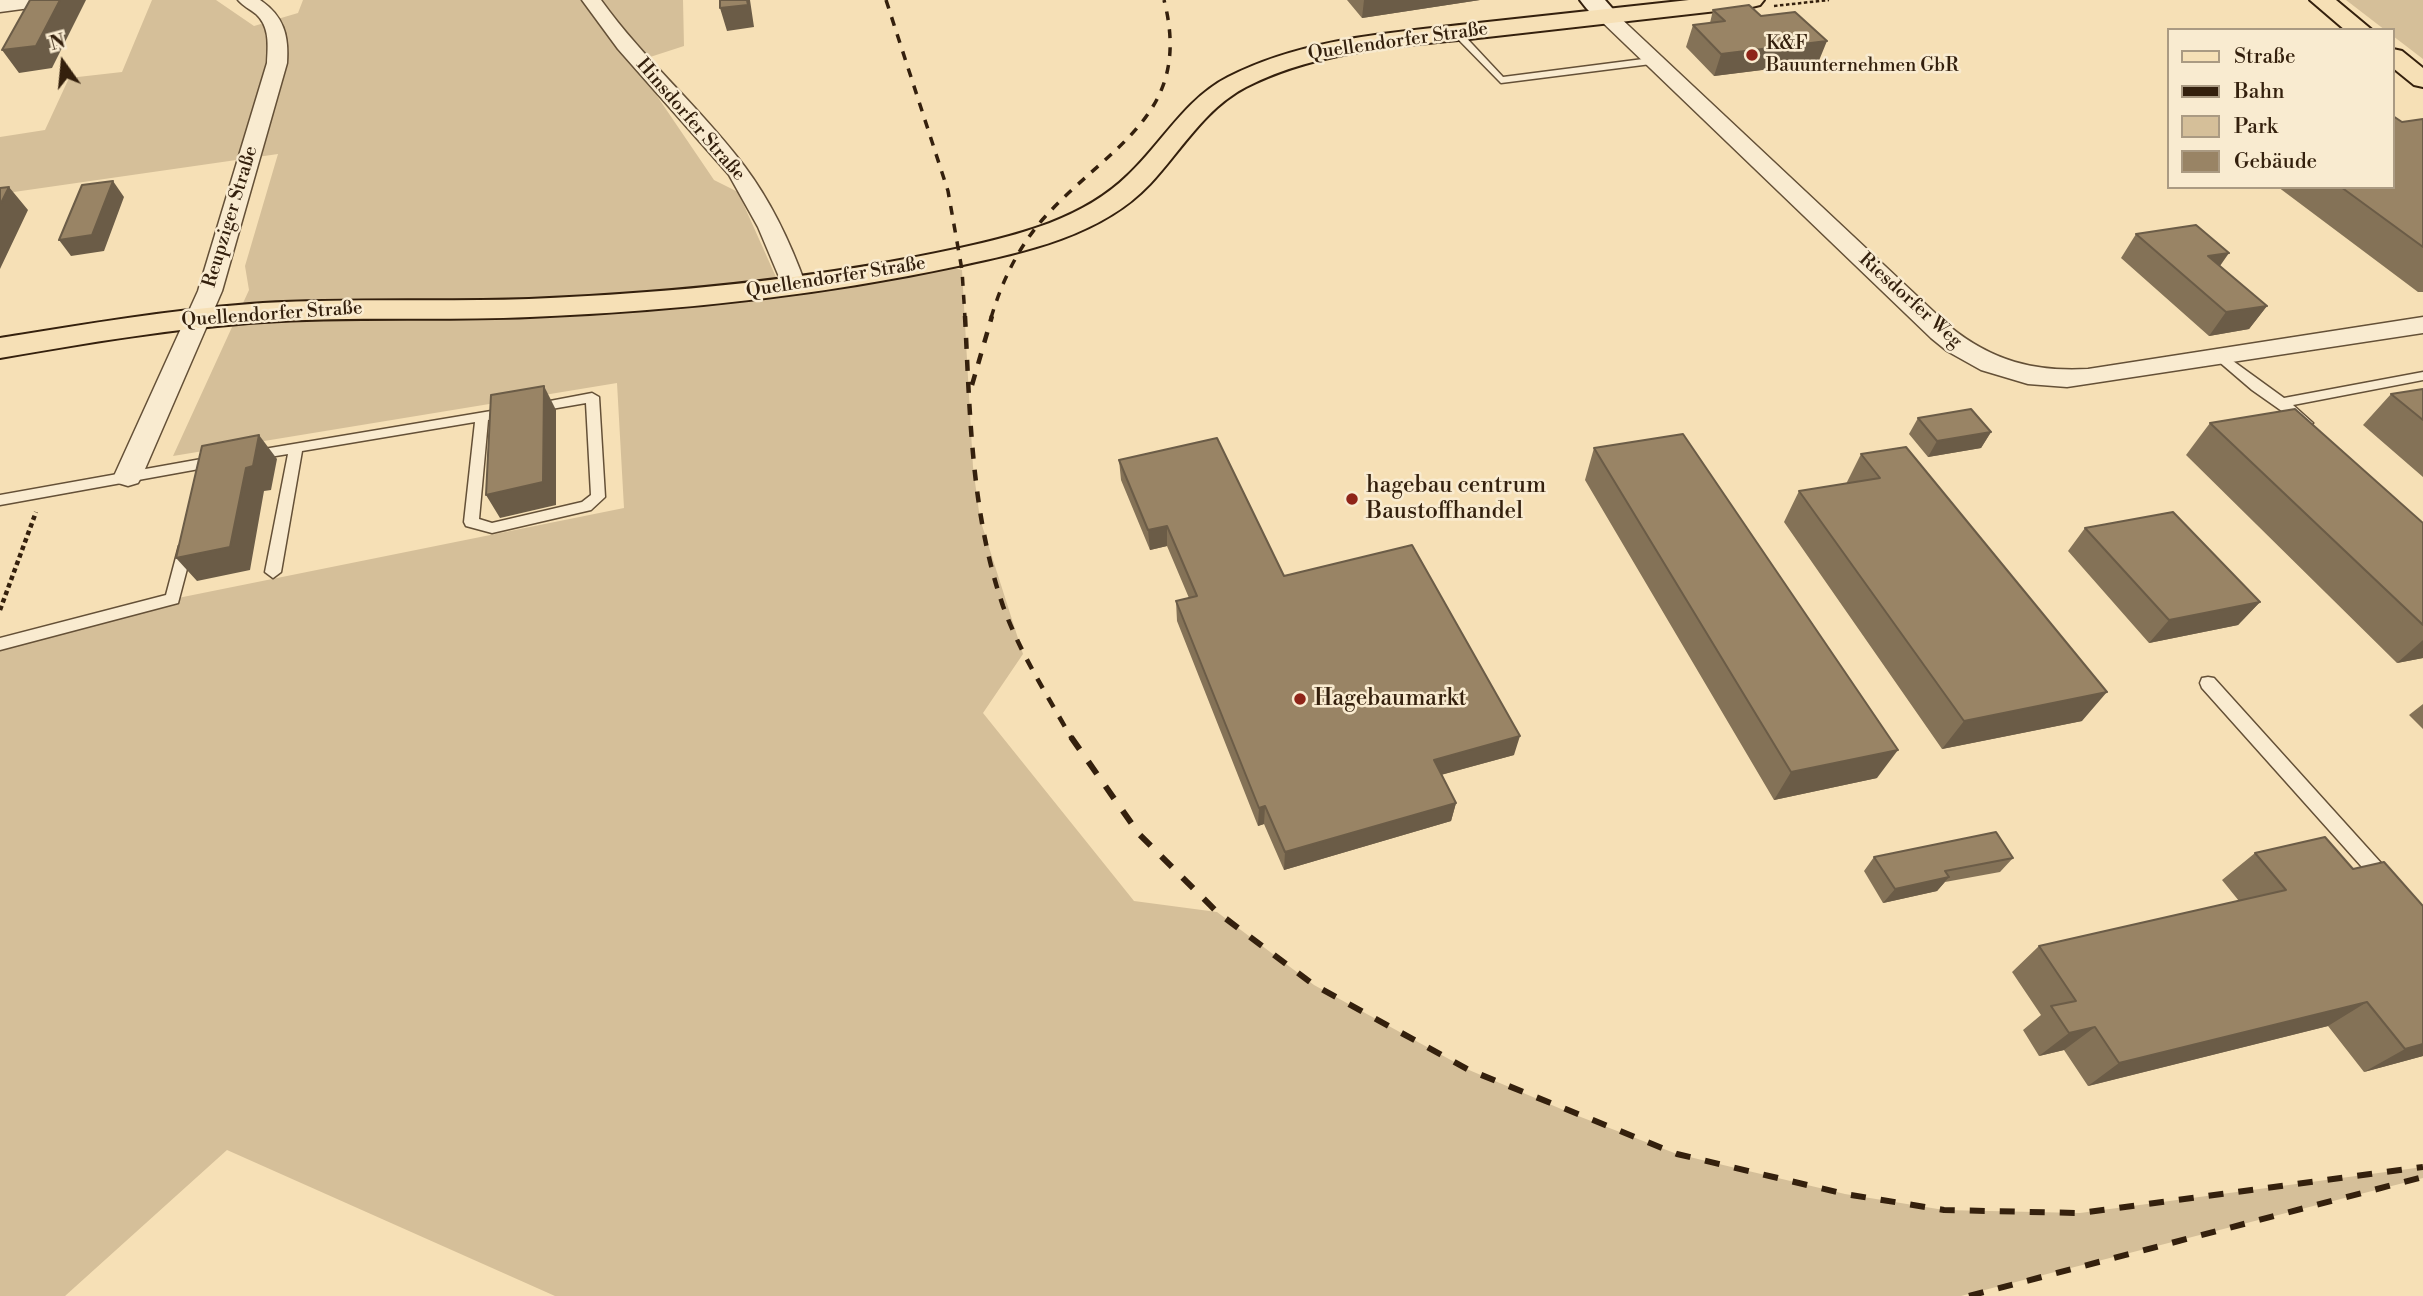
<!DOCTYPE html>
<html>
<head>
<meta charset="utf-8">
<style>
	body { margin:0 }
	#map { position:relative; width:2423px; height:1296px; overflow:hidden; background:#f6e0b6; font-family:"Libre Bodoni",serif }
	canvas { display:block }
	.legend { position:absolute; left:2167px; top:28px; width:228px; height:161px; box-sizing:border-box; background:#f9ebd0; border:2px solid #aa9a82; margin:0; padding:9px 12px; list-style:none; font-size:21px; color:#34200d }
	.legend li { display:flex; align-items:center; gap:14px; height:35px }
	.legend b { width:35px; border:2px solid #aa9a82 }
	.north { position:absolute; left:28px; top:28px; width:70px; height:70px; -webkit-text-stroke:5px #f9ebd0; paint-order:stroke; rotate:345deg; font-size:19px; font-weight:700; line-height:28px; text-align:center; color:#34200d }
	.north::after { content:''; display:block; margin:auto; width:24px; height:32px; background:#34200d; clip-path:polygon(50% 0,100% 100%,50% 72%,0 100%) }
</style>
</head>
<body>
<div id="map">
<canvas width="2423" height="1296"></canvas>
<ul class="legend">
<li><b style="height:9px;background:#f6e0b6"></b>Straße</li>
<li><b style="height:9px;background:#34200d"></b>Bahn</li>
<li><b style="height:19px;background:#d5bf99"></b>Park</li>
<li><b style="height:19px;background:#998465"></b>Gebäude</li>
</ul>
<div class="north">N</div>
</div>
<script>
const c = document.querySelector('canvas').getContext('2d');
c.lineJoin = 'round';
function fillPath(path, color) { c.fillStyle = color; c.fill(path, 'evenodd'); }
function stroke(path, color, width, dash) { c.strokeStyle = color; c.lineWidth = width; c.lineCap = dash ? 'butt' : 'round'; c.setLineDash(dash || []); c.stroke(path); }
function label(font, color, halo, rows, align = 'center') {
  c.font = font + ' "Libre Bodoni",serif'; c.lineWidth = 5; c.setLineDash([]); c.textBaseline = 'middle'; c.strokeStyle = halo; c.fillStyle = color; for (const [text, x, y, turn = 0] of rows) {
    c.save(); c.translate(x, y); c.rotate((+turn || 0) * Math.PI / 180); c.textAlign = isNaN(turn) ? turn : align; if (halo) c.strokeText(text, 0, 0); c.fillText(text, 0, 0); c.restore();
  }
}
fillPath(new Path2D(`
	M152,0H216L254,26L298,13L303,0H683L684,46L647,58L657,96L714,180L738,192L784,295L949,267L962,270L973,467L980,519L1023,654L983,713L1134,901L1217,912L1314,985L1469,1070L1573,1114L1677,1154L1845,1194L1944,1210L2080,1213L2423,1167V1178L1961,1296H555L227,1150L65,1296H0V644L173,599L624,508L617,383L173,456L249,290L245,266L278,154L0,194V137L45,130L69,78L122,72Z
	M2346,0H2423V59L2393,36V30H2385Z`), '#d5bf99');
const lane = new Path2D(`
	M1453,30H1459L1503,77L1651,58L1656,61L1651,64L1501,83L1453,34Z
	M2222,353L2284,398L2423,372V380L2293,405L2313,423L2306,428L2252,390L2217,360V354Z
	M592,393L599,397L605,497L591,510L492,533L466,526L464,522L475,422L302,451L281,572L273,578L265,572L288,454L251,460L246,458L244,455L246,452L509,408L514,409L516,412L514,415L488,420L479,519L492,523L582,502L591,495L586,403L534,412L527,408L534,404Z
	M207,458L214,463L210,476H200L199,469L0,505V495Z
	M186,541L193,546L178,603L0,650V638L166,595L179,546Z
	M2208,677L2214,678L2391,874L2394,880L2391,886L2385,888L2379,886L2202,688L2200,683L2202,678Z`);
const street = new Path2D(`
	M0,0H54L45,6L0,12Z
	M238,0H260C284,16 289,36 287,63L222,291L142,476L138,483L128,486L118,483L114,476L198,291L267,63C268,45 270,27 256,14C250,9 243,6 238,0Z
	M582,0H601C644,60 701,108 745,167C772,203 791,244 806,286L803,291L794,293L785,291L758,227L729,175L618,49Z
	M1607,10L1614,12L1949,326C1992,361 2034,372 2088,369L2423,317V333L2067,387L2028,384L1981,370L1947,351L1931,338L1600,20L1597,16L1600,12Z`);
const secondary = new Path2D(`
	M1580,0H1605L1619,16L1615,21C1599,25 1590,13 1580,0Z`);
const primary = new Path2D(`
	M1689,0H1764L1760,5L1752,7C1664,17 1576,27 1487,37C1406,46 1320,49 1246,87C1204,109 1181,151 1150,184C1101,236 1024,252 958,266C818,296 674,311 530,317C441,321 353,316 264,322C175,328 87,343 0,358V338C87,324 175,309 263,303C352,298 440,302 529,299C673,293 818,279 960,248C1019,235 1083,219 1128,175C1162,143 1185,99 1228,77C1302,39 1388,33 1469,24C1543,16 1616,8 1689,0Z
	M2310,0H2336L2372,30H2345Z
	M2393,49L2402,51L2423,68V87L2414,85L2393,68Z`);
stroke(lane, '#645037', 3);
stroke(street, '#645037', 3);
stroke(secondary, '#34200d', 4);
stroke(primary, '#34200d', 4);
stroke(new Path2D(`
	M1774,6L1829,0`), '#34200d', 2.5, [3.5, 2.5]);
stroke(new Path2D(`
	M0,610L36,512`), '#34200d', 4.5, [4.5, 3.5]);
fillPath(lane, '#f9ebd0');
fillPath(street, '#f9ebd0');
fillPath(secondary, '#f9ebd0');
fillPath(primary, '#f6e0b6');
stroke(new Path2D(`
	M886,0L948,191L962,270L965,318
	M991,318C1002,281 1018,248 1043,219C1108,146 1194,116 1164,0`), '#34200d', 3.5, [9, 9]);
stroke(new Path2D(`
	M965,316C970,414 971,513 1003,606C1020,653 1047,695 1072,739
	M972,385L992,316`), '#34200d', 4.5, [11, 11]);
stroke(new Path2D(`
	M1071,737L1139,834L1217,912L1314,985L1469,1070L1677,1154L1845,1194L1944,1210L2080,1213L2423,1167
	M1969,1296L2423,1177`), '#34200d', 6, [15, 15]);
fillPath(new Path2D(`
	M1347,0H1480L1362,18Z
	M1713,10L1761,16L1818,63L1714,76L1686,47L1693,25L1710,23Z
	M2423,119V292H2418L2278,187H2393Z
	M2136,234L2220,266L2267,306L2249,329L2209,336L2121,258Z
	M2423,389V477L2363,425L2391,394Z
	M1918,418L1991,432L1981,448L1928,457L1909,434Z
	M2210,423L2423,523V658L2397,663L2186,455Z
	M1594,448L1877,778L1774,800L1585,480Z
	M1861,454L2082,721L1942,749L1784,522L1799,491L1846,484Z
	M1119,460L1284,576L1514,755L1441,775L1456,803L1451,821L1284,870L1264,824L1258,826L1177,621L1176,601L1189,598L1167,546L1150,550L1121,480Z
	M2085,528L2260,602L2238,625L2149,643L2068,551Z
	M2423,704V729L2409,715Z
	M2255,853L2423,1056L2364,1072L2328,1026L2088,1086L2064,1050L2039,1056L2023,1030L2041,1015L2012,972L2039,946L2239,901L2222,880Z
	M1874,857L2013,858L2000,872L1945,882L1937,891L1883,903L1864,871Z`), '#847257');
fillPath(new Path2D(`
	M60,0H86L52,68L19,73L2,50Z
	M747,0H750L754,27L727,31L720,8Z
	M1364,0H1480L1362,18Z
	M1827,41L1818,63L1714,76L1721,54Z
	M113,181L124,197L104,251L71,256L59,240Z
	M9,187L28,210L0,269V205Z
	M2229,253L2213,276L2208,256Z
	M2267,306L2249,329L2209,336L2226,312Z
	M544,386L556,410V505L500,518L486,495Z
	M1991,432L1981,448L1928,457L1937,441Z
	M259,435L277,459L271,490L264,491L250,570L197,581L176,558L246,468Z
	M1167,526V546L1150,550L1148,530Z
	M2260,602L2238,625L2149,643L2169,620Z
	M2423,640V658L2397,663Z
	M2107,692L2082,721L1942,749L1964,721Z
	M1520,736L1514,755L1429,778L1434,760Z
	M1898,750L1877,778L1774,800L1791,772Z
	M1456,803L1451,821L1284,870L1285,852Z
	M1265,806L1264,824L1258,826L1259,808Z
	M1949,877L1937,891L1883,903L1895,889Z
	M2367,1002L2328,1026L2088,1086L2119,1063Z
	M2095,1027L2064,1050L2039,1056L2069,1033Z
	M2423,1044V1056L2364,1072L2405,1049Z`), '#6b5c47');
const building = new Path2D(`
	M30,0H60L36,46L2,50Z
	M720,0H747L748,5L720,8Z
	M1749,5L1761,16L1795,12L1827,41L1721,54L1693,25L1725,21L1713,10Z
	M2393,116L2402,122L2423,119V247L2341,187H2393Z
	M113,181L92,235L59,240L82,185Z
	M9,187L0,205V188Z
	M2196,225L2229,253L2208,256L2267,306L2226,312L2136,234Z
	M544,386L543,482L486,495L491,395Z
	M2423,389V420L2391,394Z
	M1971,409L1991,432L1937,441L1918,418Z
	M2295,409L2423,523V625L2210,423Z
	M1683,434L1898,750L1791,772L1594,448Z
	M259,435L253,466L246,468L230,547L176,558L202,446Z
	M1217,438L1284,576L1412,545L1520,736L1434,760L1456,803L1285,852L1265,806L1259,808L1176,601L1197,596L1167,526L1148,530L1119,460Z
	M1906,447L2107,692L1964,721L1799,491L1880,478L1861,454Z
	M2173,512L2260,602L2169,620L2085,528Z
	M1996,832L2013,858L1945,871L1949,877L1895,889L1874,857Z
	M2325,837L2353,869L2384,862L2423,906V1044L2405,1049L2367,1002L2119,1063L2095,1027L2069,1033L2051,1006L2076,1001L2039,946L2286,890L2255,853Z`);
fillPath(building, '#998465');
stroke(building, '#6b5c47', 2);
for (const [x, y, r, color] of [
	[1752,55,7,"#8f2418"],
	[1352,499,7,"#8f2418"],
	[1300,699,7,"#8f2418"]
]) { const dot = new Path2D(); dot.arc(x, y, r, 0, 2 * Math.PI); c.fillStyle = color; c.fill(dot); stroke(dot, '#f9ebd0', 2.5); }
label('19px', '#34200d', '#f9ebd0', [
	["Quellendorfer Straße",1398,42,-8],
	["Hinsdorfer Straße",690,120,49],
	["Reupziger Straße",231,217,-73],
	["Quellendorfer Straße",836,278,-9],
	["Riesdorfer Weg",1910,301,42],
	["Quellendorfer Straße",272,315,-4]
]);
label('19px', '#34200d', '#f9ebd0', [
	["K&F",1766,44],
	["Bauunternehmen GbR",1766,66]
], 'left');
label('23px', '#34200d', '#f9ebd0', [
	["hagebau centrum",1366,486],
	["Baustoffhandel",1366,512],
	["Hagebaumarkt",1314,699]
], 'left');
</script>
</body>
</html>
